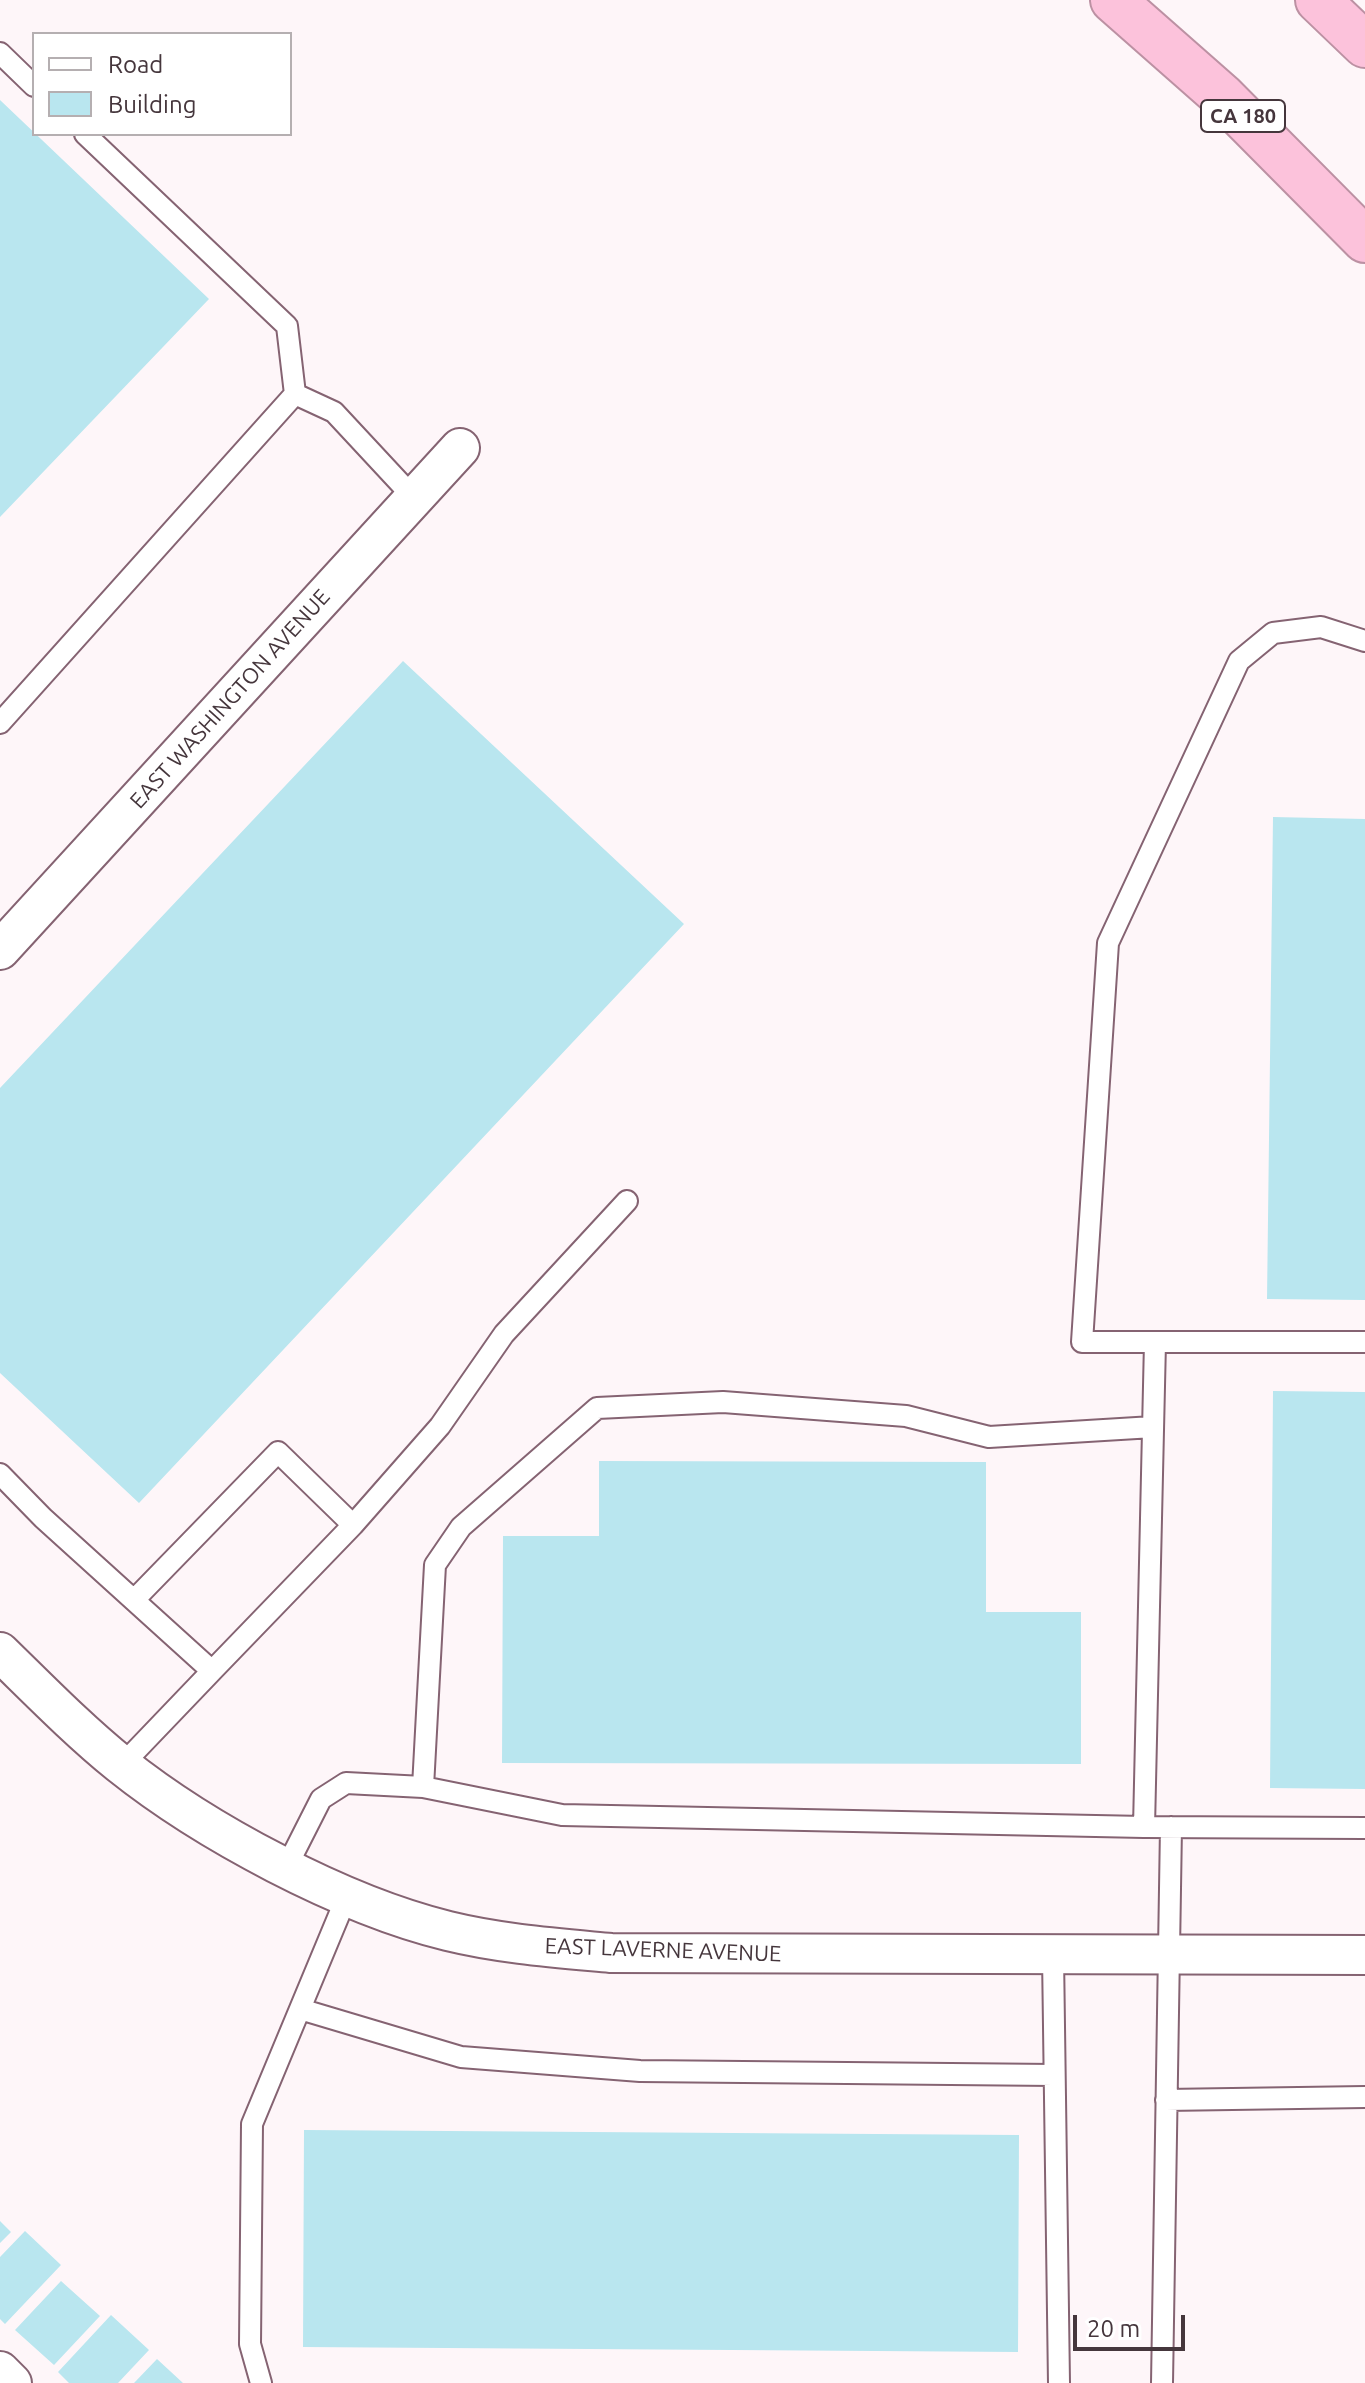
<!DOCTYPE html>
<html>
<head>
<meta charset="utf-8">
<style>
	body { margin:0 }
	#map { position:relative; width:1365px; height:2383px; overflow:hidden; background:#fef6f9; font-family:Ubuntu,sans-serif }
	canvas { display:block }
	.legend { position:absolute; left:32px; top:32px; width:260px; height:104px; box-sizing:border-box; background:#fff; border:2px solid #b5afb1; margin:0; padding:10px 14px; list-style:none; font-size:24px; color:#45363c }
	.legend li { display:flex; align-items:center; gap:16px; height:40px }
	.legend b { width:40px; border:2px solid #b5afb1 }
	.scale { position:absolute; left:1073px; top:2315px; width:112px; height:36px; box-sizing:border-box; border:4px solid #45363c; border-top:0; padding-left:10px; font-size:24px; line-height:28px; white-space:nowrap; color:#45363c; -webkit-text-stroke:6px #fff; paint-order:stroke }
</style>
</head>
<body>
<div id="map">
<canvas width="1365" height="2383"></canvas>
<ul class="legend">
<li><b style="height:10px;background:#fff"></b>Road</li>
<li><b style="height:22px;background:#b9e6ef"></b>Building</li>
</ul>
<div class="scale">20 m</div>
</div>
<script>
const c = document.querySelector('canvas').getContext('2d');
c.lineJoin = 'round';
function fillPath(path, color) { c.fillStyle = color; c.fill(path, 'evenodd'); }
function stroke(path, color, width, dash) { c.strokeStyle = color; c.lineWidth = width; c.lineCap = dash ? 'butt' : 'round'; c.setLineDash(dash || []); c.stroke(path); }
function label(font, color, halo, rows, align = 'center') {
  c.font = font + ' Ubuntu,sans-serif'; c.lineWidth = 6; c.setLineDash([]); c.textBaseline = 'middle'; c.strokeStyle = halo; c.fillStyle = color; for (const [text, x, y, turn = 0] of rows) {
    c.save(); c.translate(x, y); c.rotate((+turn || 0) * Math.PI / 180); c.textAlign = isNaN(turn) ? turn : align; if (halo) c.strokeText(text, 0, 0); c.fillText(text, 0, 0); c.restore();
  }
}
fillPath(new Path2D(`
	M0,100L209,299L0,517Z
	M403,661L684,924L139,1503L0,1373V1088Z
	M1273,817L1365,819V1300L1267,1299Z
	M1273,1391L1365,1392V1789L1270,1788Z
	M599,1461L986,1462V1612H1081V1764L502,1763L503,1536H599Z
	M304,2130L1019,2135L1018,2352L303,2347Z
	M0,2221L11,2232L0,2243Z
	M25,2231L61,2265L5,2324L0,2319V2257Z
	M61,2281L100,2316L54,2365L15,2330Z
	M111,2315L149,2350L118,2383H69L58,2372Z
	M157,2359L183,2383H134Z`), '#b9e6ef');
const service = new Path2D(`
	M0,53L34,86
	M295,394L334,412L414,498
	M0,723L295,394L287,326L85,134
	M1155,1342H1082L1108,943L1239,661L1273,633L1321,627L1365,641
	M1365,1342H1155L1144,1827L1365,1828
	M0,1474L43,1518L212,1671L122,1765
	M134,1600L278,1452L353,1525
	M212,1671L353,1525L440,1426L504,1334L627,1201
	M423,1787L435,1565L461,1527L597,1408L723,1402L906,1416L989,1437L1153,1427
	M286,1868L321,1799L346,1783L423,1787L562,1815L1144,1827
	M1053,1955L1059,2383
	M300,2009L461,2057L640,2071L1054,2075
	M1166,2100L1365,2097
	M261,2383L250,2344L252,2124L347,1896
	M1162,2383L1171,1827`);
const minor = new Path2D(`
	M0,950L460,448
	M0,1652C39,1690 78,1730 120,1764C205,1832 342,1905 448,1931C501,1944 557,1948 611,1953L1365,1955
	M0,2371L12,2383`);
const motorway = new Path2D(`
	M1113,0L1222,96L1365,240
	M1318,0L1365,45`);
stroke(service, '#856372', 24);
stroke(minor, '#856372', 42);
stroke(motorway, '#bc91a3', 48);
stroke(service, '#fff', 20);
stroke(minor, '#fff', 38);
stroke(motorway, '#fcc2db', 44);
for (const [x, y, w] of [
	[1243,116,84]
]) { const box = new Path2D(); box.roundRect(x - w / 2, y - 16, w, 32, 6); c.fillStyle = '#fff'; c.fill(box); stroke(box, '#45363c', 2); }
label('bold 20px', '#45363c', null, [
	["CA 180",1243,116]
]);
label('22px', '#45363c', '#fff', [
	["EAST WASHINGTON AVENUE",230,699,-48],
	["EAST LAVERNE AVENUE",663,1950,2]
]);
</script>
</body>
</html>
